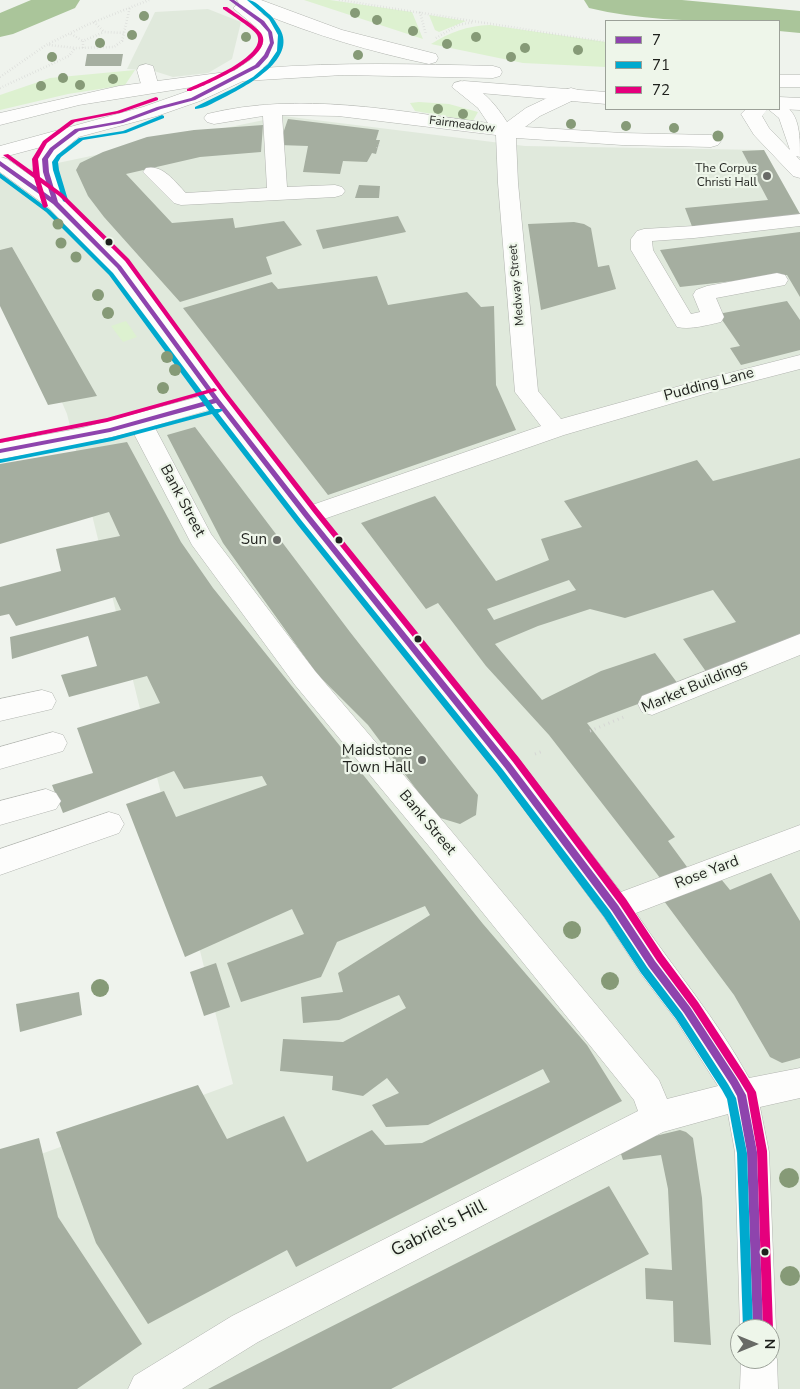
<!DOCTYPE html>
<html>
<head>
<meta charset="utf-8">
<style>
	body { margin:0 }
	#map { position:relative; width:800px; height:1389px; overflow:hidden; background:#eff3ed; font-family:"Nunito Sans",sans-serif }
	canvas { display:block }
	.legend { position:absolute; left:605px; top:20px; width:175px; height:90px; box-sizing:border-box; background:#eef6ea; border:1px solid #9ba198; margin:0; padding:6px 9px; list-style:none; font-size:15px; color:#1f211d }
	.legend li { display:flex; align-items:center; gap:10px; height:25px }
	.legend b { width:25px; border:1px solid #9ba198 }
	.north { position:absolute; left:730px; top:1319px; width:50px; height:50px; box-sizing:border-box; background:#eef6ea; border:1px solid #9ba198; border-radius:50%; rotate:90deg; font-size:14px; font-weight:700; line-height:20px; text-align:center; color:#1f211d }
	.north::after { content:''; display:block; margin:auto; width:18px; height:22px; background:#686a66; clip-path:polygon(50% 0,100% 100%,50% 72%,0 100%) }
</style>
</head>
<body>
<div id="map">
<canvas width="800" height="1389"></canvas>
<ul class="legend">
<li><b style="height:6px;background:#8e44ad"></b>7</li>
<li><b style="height:6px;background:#00a9ce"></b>71</li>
<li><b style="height:6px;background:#e5007d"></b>72</li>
</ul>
<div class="north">N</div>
</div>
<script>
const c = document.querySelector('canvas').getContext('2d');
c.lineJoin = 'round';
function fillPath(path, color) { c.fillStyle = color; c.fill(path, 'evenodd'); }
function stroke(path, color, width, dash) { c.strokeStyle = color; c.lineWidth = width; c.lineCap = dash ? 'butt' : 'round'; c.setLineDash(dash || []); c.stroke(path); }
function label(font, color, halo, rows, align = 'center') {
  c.font = font + ' "Nunito Sans",sans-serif'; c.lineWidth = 4.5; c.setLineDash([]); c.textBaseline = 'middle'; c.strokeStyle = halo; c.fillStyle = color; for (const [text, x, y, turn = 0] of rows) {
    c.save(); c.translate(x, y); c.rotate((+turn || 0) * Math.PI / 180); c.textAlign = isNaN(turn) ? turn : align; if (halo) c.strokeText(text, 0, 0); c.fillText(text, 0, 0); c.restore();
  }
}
fillPath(new Path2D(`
	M208,9L241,22L232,59L208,73L173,77L154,71L127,69L155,12Z
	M283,116L525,146L764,150L800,214V1389H0V1169L233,1084L67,414L0,259V175ZM740,1329H770V1359H740Z`), '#e0e9dc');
fillPath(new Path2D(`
	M304,0H330L412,12L423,39Z
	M429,15L466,21L439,32L435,30Z
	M490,25L606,42V67L523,63L431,44C451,32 466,26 490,25Z
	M135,70L125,85L68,94L0,110V95L50,78Z
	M419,102L449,104L478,112L473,121L415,111L410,103Z
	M126,321L137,337L123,342L111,326Z`), '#ddf1d0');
fillPath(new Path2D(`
	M31,0H80L75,8L13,34L0,37V13Z
	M584,0H682L800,11V33L779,31V21C715,21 651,23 589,8Z`), '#aac59a');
fillPath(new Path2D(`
	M87,54H123L121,66H85Z
	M288,119L379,130L376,140H380L376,154L372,153L367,162L343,161L340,174L303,172L308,146L279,145Z
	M263,125L261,152L200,157L126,174L172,223L233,218L235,228L284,221L302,245L266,257L272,274L180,302L104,217L88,196L76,170L80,163L103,152L147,137L194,130Z
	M764,150L800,214V218L693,229L685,208L768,200L742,151Z
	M359,185L380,186L379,198H355Z
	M398,216L406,232L323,249L316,230Z
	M574,222L584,224L591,228L598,267L609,265L616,289L541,310L528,224Z
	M800,232V297L787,275L680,287L660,250Z
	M12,247L97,396L48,405L0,306V250Z
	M377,276L388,305L467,292L481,307L494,306L496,385L516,430L328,495L183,308L272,282L278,289Z
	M787,301L800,320V350L741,365L730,348L740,346L718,314Z
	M195,427L350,632L478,795L476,815L460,824L437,817L368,725L317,674L223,543L167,435Z
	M127,442L181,542L213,588L483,924L587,1045L622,1101L296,1267L287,1250L148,1324L96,1243L56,1132L198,1085L227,1139L284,1116L307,1162L372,1130L385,1145L422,1143L550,1082L543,1069L428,1125L386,1127L372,1105L399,1093L387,1078L363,1096L332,1090L333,1076L280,1071L283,1039L343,1042L406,1008L399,995L339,1020L303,1023L301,997L343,992L338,973L430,915L425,906L337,942L321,977L241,1002L227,963L304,934L292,909L185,957L126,804L164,791L176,817L267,785L262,776L184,789L174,771L63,813L52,785L93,773L77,728L160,703L147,676L69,697L61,675L97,666L88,636L12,659L10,637L121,610L115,597L16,626L9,614L0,616V587L61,571L56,549L120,536L109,512L0,544V464Z
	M800,458V634L707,673L683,639L736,622L713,590L625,618L590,609L538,626L495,644L542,700L601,671L655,653L681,688L587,723L675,837L668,841L690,871L664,883L549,735L486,666L438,603L426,609L361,523L435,496L496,581L549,560L541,539L582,527L564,501L697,460L713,481ZM569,580L576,590L494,620L487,609Z
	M771,873L800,921V1058L782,1063L770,1057L734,995L664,901L721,879L730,890Z
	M216,963L230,1007L204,1016L190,972Z
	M79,992L82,1015L20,1032L16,1004Z
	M680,1130L686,1132L693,1138L702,1198L711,1345L674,1342L673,1301L646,1299L645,1268L672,1270L668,1189L661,1155L623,1160L618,1145Z
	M39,1138L58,1217L142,1344L77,1389H0V1149Z
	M609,1186L649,1254L391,1389H208Z`), '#a5aea0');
const minor = new Path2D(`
	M146,64L153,66L159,87L157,91L150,93L143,91L137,70L139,66Z
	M461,81C482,87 496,105 507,122L526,108L564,90L571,88L578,90L580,94L578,98L540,116L525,127L622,133L711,135L718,137L721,141L718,145L711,147L622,145L516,138L518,183L538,391L561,419L698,381L800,355V369L711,392L564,435L324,519L518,758L621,892L800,825V850L636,913C673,968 717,1019 749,1078L800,1068V1098L760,1107L769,1152L776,1329L770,1342V1329H740L735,1152L728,1114L663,1132L258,1342L182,1389H128L134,1376L232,1316L638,1111L634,1100L433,851L295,685L192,545L133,432L55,450L0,459V443L82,428L202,396L111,272L48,207L0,172V157L7,159L38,181C37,175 34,168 36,161C39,145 68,122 84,126L87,130L62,151L56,160L57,176L65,201L127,262L225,395L312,505L541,426L515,392L498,183L496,135L338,116L282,115L287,187L335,185L342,187L345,191L342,195L335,197L181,205L174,203L143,172L146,168C163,164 175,182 186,193L267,188L263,116L214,124L207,122L204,118L207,114C300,91 396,111 488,123L478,108L452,87L454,83ZM212,409L298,522L498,774L604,917L641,974L676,1020L718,1086L667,1099L659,1080L453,833L315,671L211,534L154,426Z
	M779,103C800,110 800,134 800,157L796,156L800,160V178L793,176L754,135L741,114L746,109H779ZM768,109L779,118L790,150L769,128L762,116Z
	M800,214V226L694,238L652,241L653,250L691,314L700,312L693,295L696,290L707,286L777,273L785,275L788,280L785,285L716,298L724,317L721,322C707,325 691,330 677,327L631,250V239L637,231L644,229L694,226Z
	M800,634V655L652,715L642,712L638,704L642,696Z
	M42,690L52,693L56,701L52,709L0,721V699Z
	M53,732L63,735L67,743L63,751L0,769V747Z
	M46,789L56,793L61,801L56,809L0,825V801Z
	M109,812L119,815L124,824L119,833L0,875V849Z
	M770,1345L777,1359L778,1389H740L741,1359H770Z`);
const highway = new Path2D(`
	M237,0H261L342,30L436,54L438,58L436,62L429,64C371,52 315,35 261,13C286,31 286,48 263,68C340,62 416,64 493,66L500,68L502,72L500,76L493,78L343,75L243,81L200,101L157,116L0,158V146L143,107L205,85L79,105L0,125V113L119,86L234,71L252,59L263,44V38L256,27L233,8L239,3Z
	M779,75H800V87H779Z
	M464,81L606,92V104L457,91L455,87L457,83Z
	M779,97L800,98V110L779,109Z`);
stroke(minor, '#b2b5b0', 1);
stroke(highway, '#b2b5b0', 1);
stroke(new Path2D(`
	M339,0L606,42
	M420,12L426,35
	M94,22L104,32L124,33
	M71,34L83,41
	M436,38L458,25L474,22
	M49,45L75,48
	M83,48V41L104,32
	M0,77L46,45L89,24L149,0
	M0,88L69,56L75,48L114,47L122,41L130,7
	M377,148L379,145`), '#d5d6d4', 2.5, [0.5, 2.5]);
stroke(new Path2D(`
	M590,731L626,716
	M535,754L543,751`), '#d5d6d4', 3, [1, 4]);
fillPath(minor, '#fdfdfc');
fillPath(highway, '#fdfdfc');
fillPath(new Path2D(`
	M229,0H234L264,21L272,32L274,43L268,57L259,67L195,100L161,109L123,123L79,131L54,150L48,159L49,172L58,202L121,266L219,399L309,514L511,764L618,905L655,961L690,1007L737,1079L746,1095L757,1152L763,1329H753L747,1152L737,1096L731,1085L684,1013L649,967L612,911L505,768L305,518L216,403L110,432L0,453V449L110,428L213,399L117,268L53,204L0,166V161L51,197L43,172L42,159L50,148L75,129L120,121L157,107L191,98L255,65L264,55L270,43L268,32L260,23Z`), '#8e44ad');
fillPath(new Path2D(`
	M247,0C255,0 262,8 269,14C274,18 276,23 280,29C297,59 248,85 227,96C218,100 205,109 195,109V107L234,88L253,77L268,64L277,51L278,35L269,19Z
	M162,115L164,116V118L126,133L83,140L61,157L58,162L59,170L68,200L65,202L63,201L53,170L52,162L57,155L79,138L123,131Z
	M0,173L50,210L113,273L215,409H222V411L218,413L301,520L503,770L610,911L647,967L682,1013L728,1084L736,1098L747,1153L753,1329H743L737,1153L727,1099L722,1090L676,1019L641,973L604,917L497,774L297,524L212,414L112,441L0,463V459H2L112,437L209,411L109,275L46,212L0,178Z`), '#00a9ce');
fillPath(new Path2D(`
	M223,7H227C236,14 255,25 261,33C277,56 205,85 191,91H187V89C201,83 268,56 257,35C254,29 230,14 223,9Z
	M156,97L158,98V100L120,113L75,122L47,143L38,159L40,177L63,194L129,259L227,393L317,508L519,758L626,899L663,955L698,1002L745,1074L756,1092L767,1151L773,1329L772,1333H770V1329H763L757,1151L747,1093L739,1080L692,1008L657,961L620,905L513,762L313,512L223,395L125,261L59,196L41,183L48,206L45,208L43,207L34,178L3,155L8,154L33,172L32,159L43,141L71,120L117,111Z
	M214,388L217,390L216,391L107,422L0,443V439L107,418Z`), '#e5007d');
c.fillStyle = '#869a77';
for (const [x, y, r] of [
	[355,13,5],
	[144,16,5],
	[377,20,5],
	[413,31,5],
	[132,35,5],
	[246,37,5],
	[476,37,5],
	[100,43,5],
	[447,44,5],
	[525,48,5],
	[578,50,5],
	[358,55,5],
	[52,57,5],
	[511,57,5],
	[63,78,5],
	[113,79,5],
	[80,85,5],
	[41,86,5],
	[438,109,5],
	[463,114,5],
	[571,124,5],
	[626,126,5],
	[674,128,5],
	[718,136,5.5],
	[58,224,5.5],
	[61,243,5.5],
	[76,257,5.5],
	[98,295,6],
	[108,313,6],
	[167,357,6],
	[175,370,6],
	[163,388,6],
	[572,930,9],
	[610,981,9],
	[100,988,9],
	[789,1178,10],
	[790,1276,10]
]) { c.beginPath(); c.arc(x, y, r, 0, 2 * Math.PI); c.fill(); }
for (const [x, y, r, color] of [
	[767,176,5,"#686a66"],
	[109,242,4.5,"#1f211d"],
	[277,540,5,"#686a66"],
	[339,540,4.5,"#1f211d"],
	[418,639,4.5,"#1f211d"],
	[422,760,5,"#686a66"],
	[765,1252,4.5,"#1f211d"]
]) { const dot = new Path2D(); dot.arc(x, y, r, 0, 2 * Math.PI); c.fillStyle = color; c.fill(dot); stroke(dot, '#eef6ea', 2); }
label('12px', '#1f211d', '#eef6ea', [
	["Fairmeadow",462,125,7],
	["Medway Street",517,285,-95]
]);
label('12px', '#1f211d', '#eef6ea', [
	["The Corpus",757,169],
	["Christi Hall",757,183]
], 'right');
label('15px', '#1f211d', '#eef6ea', [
	["Pudding Lane",709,385,-15],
	["Bank Street",182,501,62],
	["Market Buildings",695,687,-23],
	["Bank Street",427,823,50],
	["Rose Yard",707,873,-21]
]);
label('15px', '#1f211d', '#eef6ea', [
	["Sun",267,540],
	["Maidstone",412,751],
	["Town Hall",412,768]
], 'right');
label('18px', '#1f211d', '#eef6ea', [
	["Gabriel's Hill",439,1229,-27]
]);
</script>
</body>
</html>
